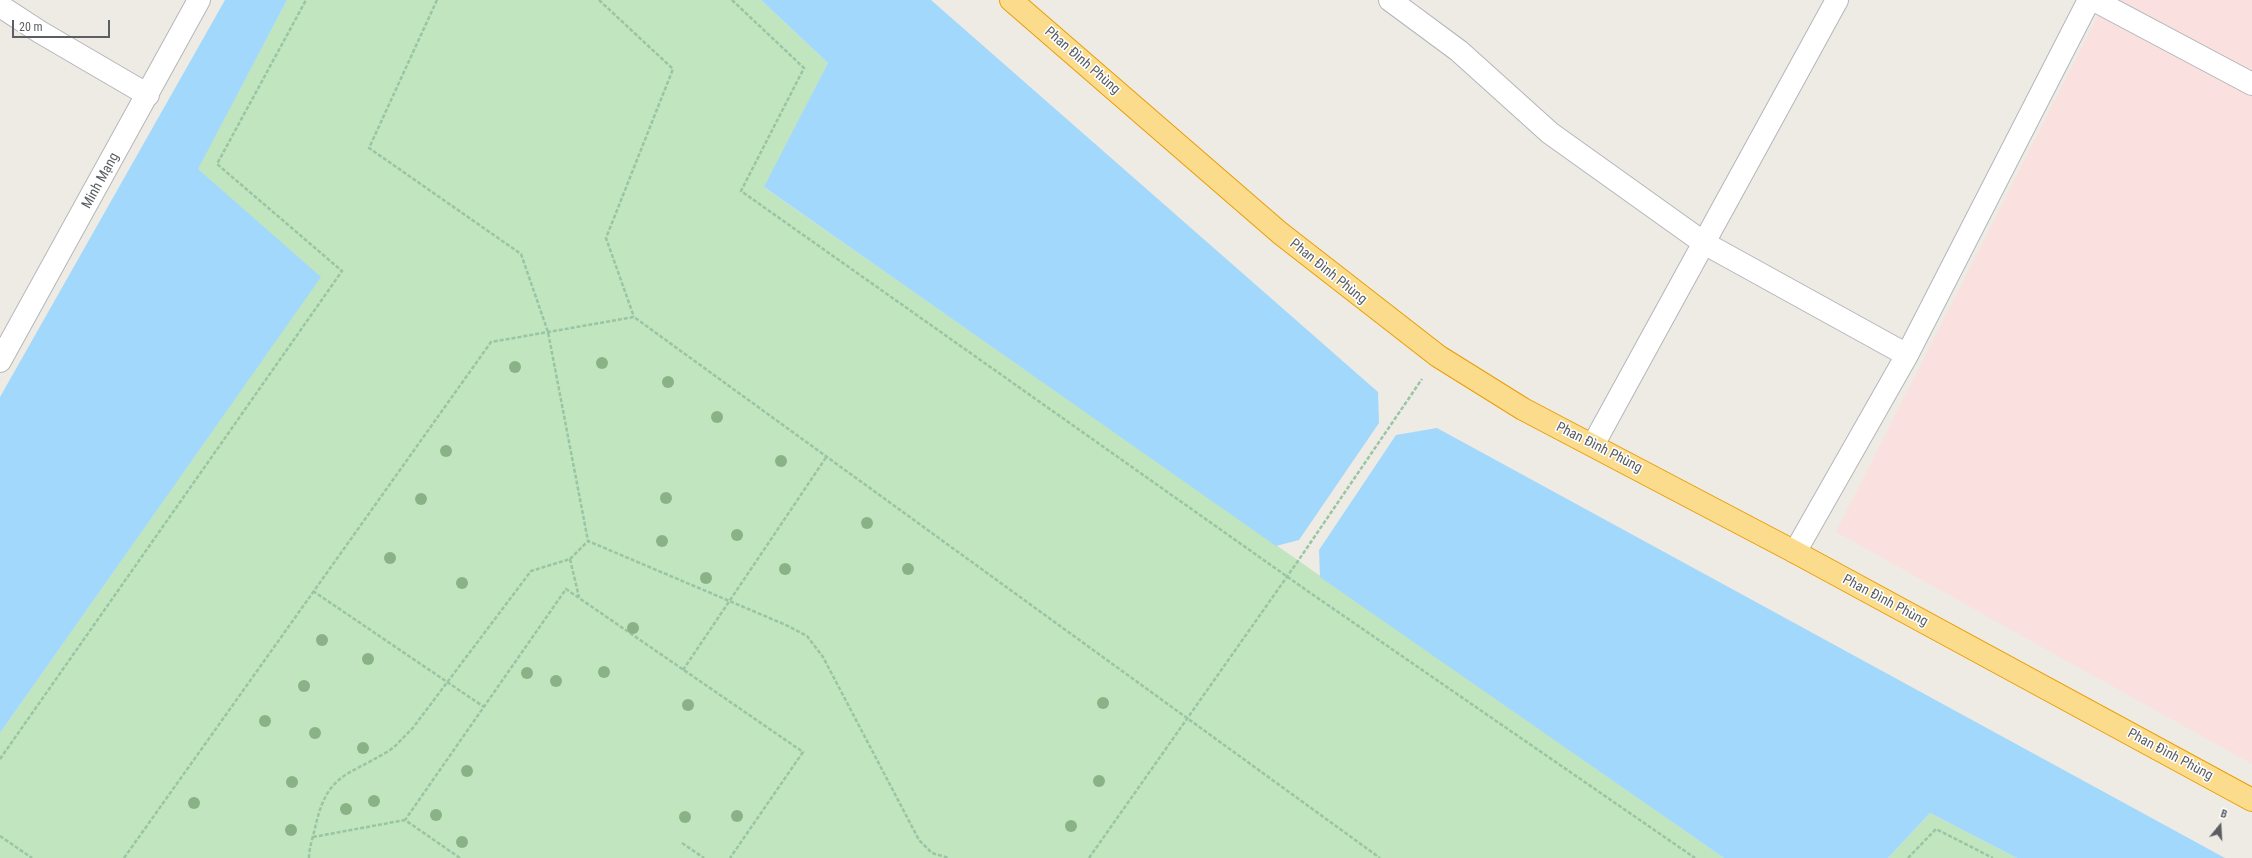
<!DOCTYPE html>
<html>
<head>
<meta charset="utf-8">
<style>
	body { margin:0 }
	#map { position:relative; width:2252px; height:858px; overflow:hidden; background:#edebe3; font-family:"Roboto Condensed",sans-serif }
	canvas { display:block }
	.north { position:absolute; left:2200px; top:806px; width:40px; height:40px; -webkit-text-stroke:3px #fff; paint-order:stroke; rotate:18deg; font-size:11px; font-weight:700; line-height:16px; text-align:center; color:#5b5f63 }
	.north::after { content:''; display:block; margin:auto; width:14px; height:18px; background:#5b5f63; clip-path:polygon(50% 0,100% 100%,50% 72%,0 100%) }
	.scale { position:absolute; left:12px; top:20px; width:98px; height:18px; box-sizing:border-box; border:2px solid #5b5f63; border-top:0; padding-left:5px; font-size:12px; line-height:14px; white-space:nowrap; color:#5b5f63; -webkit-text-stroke:3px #fff; paint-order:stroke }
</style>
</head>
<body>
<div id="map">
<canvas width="2252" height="858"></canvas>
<div class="north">B</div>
<div class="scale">20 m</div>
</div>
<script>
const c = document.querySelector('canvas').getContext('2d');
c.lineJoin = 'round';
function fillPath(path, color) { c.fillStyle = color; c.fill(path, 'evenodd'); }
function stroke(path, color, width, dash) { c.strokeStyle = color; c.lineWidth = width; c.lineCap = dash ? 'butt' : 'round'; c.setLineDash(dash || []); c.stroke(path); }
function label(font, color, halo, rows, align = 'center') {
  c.font = font + ' "Roboto Condensed",sans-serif'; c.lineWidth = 3; c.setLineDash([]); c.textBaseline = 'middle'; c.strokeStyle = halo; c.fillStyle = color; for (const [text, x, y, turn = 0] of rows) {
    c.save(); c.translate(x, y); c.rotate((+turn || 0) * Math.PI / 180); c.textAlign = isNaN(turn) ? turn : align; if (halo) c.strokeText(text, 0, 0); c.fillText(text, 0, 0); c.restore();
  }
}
fillPath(new Path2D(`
	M2106,0H2252V764L1836,532Z`), '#fae0de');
fillPath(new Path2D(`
	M287,0H761L828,63L765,188L1724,858H0V733L320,277L197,169Z
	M1930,813L2017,858H1888Z`), '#c0e5bf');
fillPath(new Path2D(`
	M225,0H287L198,169L321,277L0,733V397Z
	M761,0H931L1378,392L1379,423L1299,540L1276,546L764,187L828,63Z
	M1437,428L2225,858H2017L1930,813L1888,858H1724L1320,577L1319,550L1396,435Z`), '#a3d8fd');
const minor = new Path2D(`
	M1390,0L1459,51L1550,133L1704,243L1907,355
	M2094,0L2252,84
	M0,6L40,32L148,95
	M0,361L199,0
	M1593,445L1837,0
	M1795,552L1907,355L2089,0`);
const highway = new Path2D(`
	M1011,0L1280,233L1438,356L1523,409L1795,552L2252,800`);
stroke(minor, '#b3b6ba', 24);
stroke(highway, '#eb9d05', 24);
stroke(new Path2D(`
	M437,0L369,148L521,254L548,332L588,541L786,625L807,636L823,657L919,840L932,853L949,858
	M599,0L673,69L606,238L634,317
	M732,0L804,68L741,191L1309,592L1695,858
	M570,559L588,541
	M313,591L484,707
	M683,670L827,456
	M0,759L342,271L217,164L306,0
	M0,836L32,858
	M313,837L405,820
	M682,843L704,858
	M124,858L491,342L634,317L1380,858
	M309,858C309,848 313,837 315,828C327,774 345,777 387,752C396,747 404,736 412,729L531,571L570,559L579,597
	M460,858L405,820L566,589L803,752L730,858
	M1089,858L1298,561L1422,379
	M1908,858L1936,829L1993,858`), '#99c5a4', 2.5, [4, 2]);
stroke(minor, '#fff', 22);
stroke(highway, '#fbdc8c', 22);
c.fillStyle = '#89b386';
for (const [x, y] of [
	[602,363],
	[515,367],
	[668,382],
	[717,417],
	[446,451],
	[781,461],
	[666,498],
	[421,499],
	[867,523],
	[737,535],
	[662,541],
	[390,558],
	[785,569],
	[908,569],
	[706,578],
	[462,583],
	[633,628],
	[322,640],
	[368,659],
	[604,672],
	[527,673],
	[556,681],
	[304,686],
	[1103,703],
	[688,705],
	[265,721],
	[315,733],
	[363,748],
	[467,771],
	[1099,781],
	[292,782],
	[374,801],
	[194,803],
	[346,809],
	[436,815],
	[737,816],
	[685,817],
	[1071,826],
	[291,830],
	[462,842]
]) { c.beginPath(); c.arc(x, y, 6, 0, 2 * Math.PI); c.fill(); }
label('14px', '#5b5f63', '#fff', [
	["Phan Đình Phùng",1082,61,41],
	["Minh Mạng",101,181,-61],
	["Phan Đình Phùng",1328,272,39],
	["Phan Đình Phùng",1599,448,27],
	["Phan Đình Phùng",1885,601,28],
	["Phan Đình Phùng",2170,755,28]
]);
</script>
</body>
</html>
